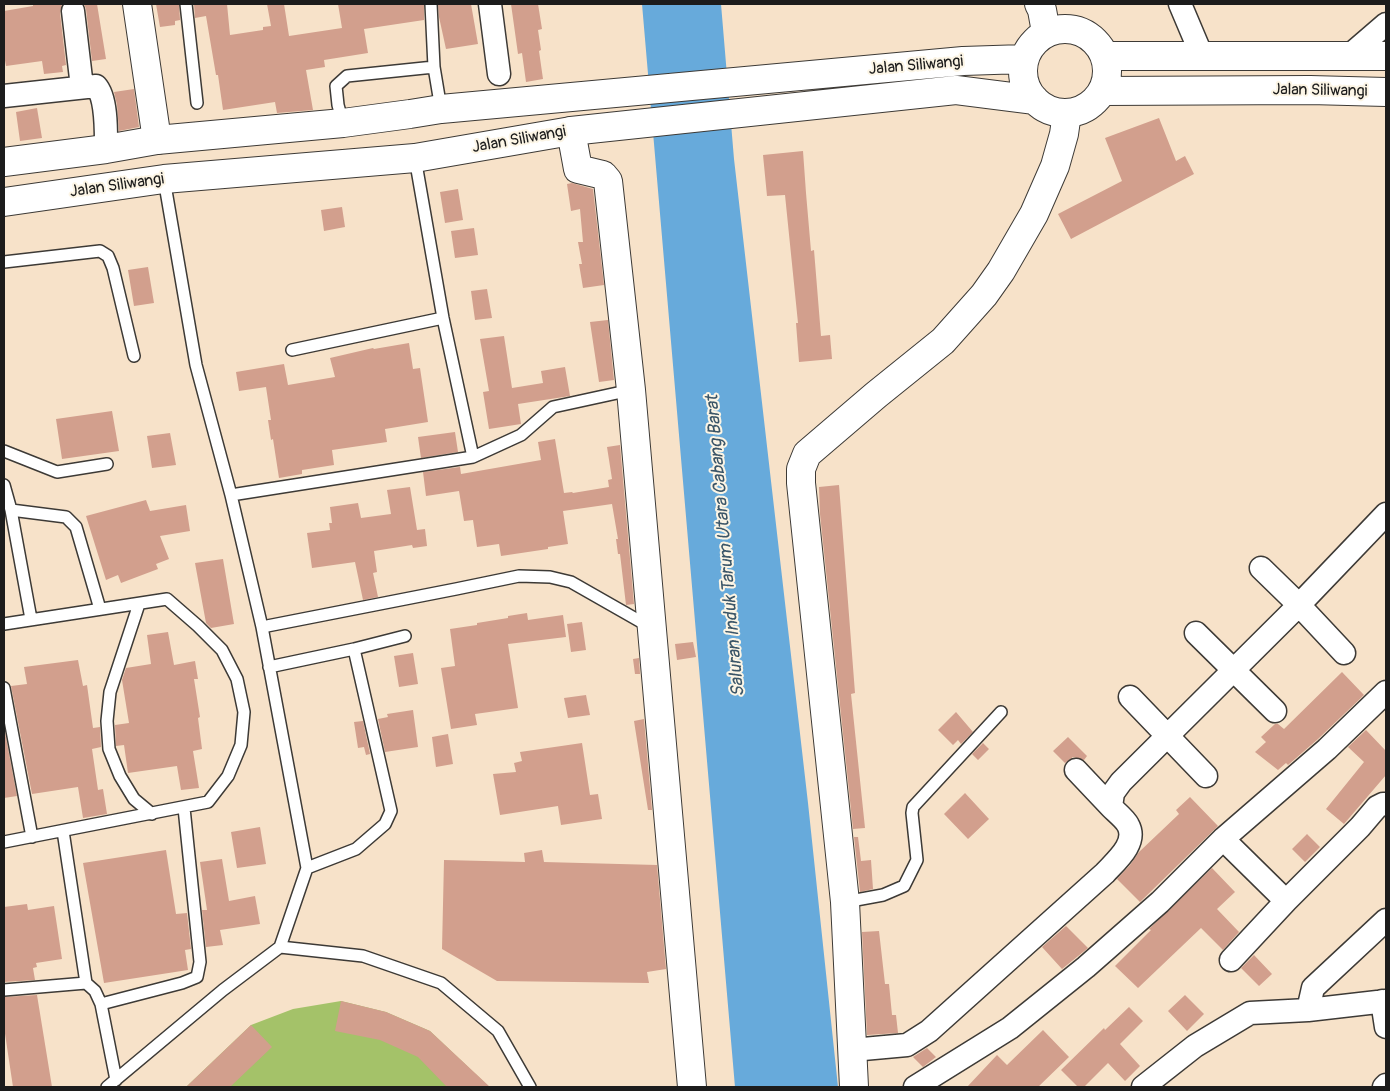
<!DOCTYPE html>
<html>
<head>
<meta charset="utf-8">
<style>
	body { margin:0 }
	#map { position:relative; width:1390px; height:1091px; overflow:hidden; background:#f7e2c9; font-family:Pangolin,sans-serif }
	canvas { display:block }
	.frame { position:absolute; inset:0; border:5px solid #1c1c1c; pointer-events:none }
</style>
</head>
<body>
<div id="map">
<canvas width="1390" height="1091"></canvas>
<div class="frame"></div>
</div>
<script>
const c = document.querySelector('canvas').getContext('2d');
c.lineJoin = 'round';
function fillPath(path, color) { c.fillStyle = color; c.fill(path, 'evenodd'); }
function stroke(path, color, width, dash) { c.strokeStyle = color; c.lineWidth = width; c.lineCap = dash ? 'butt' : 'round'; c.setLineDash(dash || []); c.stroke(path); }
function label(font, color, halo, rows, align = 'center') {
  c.font = font + ' Pangolin,sans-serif'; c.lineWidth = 4; c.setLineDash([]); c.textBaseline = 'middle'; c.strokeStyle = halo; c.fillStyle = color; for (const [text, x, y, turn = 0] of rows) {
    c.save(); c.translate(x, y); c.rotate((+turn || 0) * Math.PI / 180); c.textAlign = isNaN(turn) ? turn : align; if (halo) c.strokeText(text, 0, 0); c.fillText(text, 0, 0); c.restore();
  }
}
fillPath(new Path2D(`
	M341,1001L386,1012L430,1031L483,1081L486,1087H186L251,1025L293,1009Z`), '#a4c269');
fillPath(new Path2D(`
	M642,4H721L734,159L808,803L838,1087H735Z`), '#67aadb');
fillPath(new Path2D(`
	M33,4H62L60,13L66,65L62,66L63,72L44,74L42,61L6,66L4,55V11L33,6Z
	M84,4H97L106,59L92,61L86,9Z
	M156,4H179L180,20L175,21V25L160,27Z
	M194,4H227L230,35L263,30V27L271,26L267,4H284L289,36L342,28L338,4H424V20L364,29L368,53L324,60L325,67L306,70L313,110L277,113L275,102L223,110L218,75H216L206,16L195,18Z
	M438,4H471L478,44L446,49L439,17Z
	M511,4H538L542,29L538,30L541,50L539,51L543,79L526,82L522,53L518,54Z
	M134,89L139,127L119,131L117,105L114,92Z
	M37,108L42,138L20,141L16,112Z
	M1159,118L1176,161L1185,156L1194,174L1071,239L1058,214L1122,181L1105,138Z
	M803,151L806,193L811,251L814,250L821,336L830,335L832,359L799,362L796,323H798L785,195L767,196L763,155Z
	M572,183L593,189L604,285L583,288L579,264H582L578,242H583L580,209L571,211L567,184Z
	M458,189L463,220L445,223L440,192Z
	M342,207L345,227L324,231L321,210Z
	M474,228L478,255L455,258L451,231Z
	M148,267L154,303L134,306L128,270Z
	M487,289L492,318L475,320L471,291Z
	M608,320L614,380L599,382L590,322Z
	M504,336L512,388L543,383L541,371L565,367L570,396L518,404L521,424L489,429L483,392L489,391L480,339Z
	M409,343L413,369L420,368L428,422L385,429L387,442L332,450L334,465L302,470V474L279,478L273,439L271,440L268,420H271L266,387L239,391L236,372L284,364L288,385L335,377L330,358L373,348L374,349Z
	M112,411L119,451L62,459L56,419Z
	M455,432L458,452L421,458L418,437Z
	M170,433L176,465L152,468L147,436Z
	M555,439L564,493L572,492L573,493L609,487L608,480L612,479L607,447L620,445L634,604L626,605L620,554H618L616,539H618L612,504L563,511L568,544L548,547V549L501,556L499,544L477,547L473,520L464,521L459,491L426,496L423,472L460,467L461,474L541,460L538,442Z
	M839,485L855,693L851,694L865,828L853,829L820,514L819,487Z
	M410,487L417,530L425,529L427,546L413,548L412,545L374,551L377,572L373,573L378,597L363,600L355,562L312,568L307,533L330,530L329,523H332L330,507L358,503L361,518L391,514L387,490Z
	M146,500L150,511L186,505L190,531L160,536L169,559L156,564L158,569L121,583L118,575L106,580L86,516Z
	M223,559L234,624L211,628L206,623L195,563Z
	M527,613L528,620L563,615L566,637L508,644L518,708L475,714L477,725L451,729L441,668L455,666L450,629L477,625V623L508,618V616Z
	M582,622L586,650L571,652L567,624Z
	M168,632L174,665L195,661L198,679H194L200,717L198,718L202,749L193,751L199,788L181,790L177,766L128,773L124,745L116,746L115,725L129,723L122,680L126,668L151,664L147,635Z
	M693,642L696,657L677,660L675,644Z
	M413,653L418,684L399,687L394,656Z
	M639,658L640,674H635L633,659Z
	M78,660L83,686L87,685L93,728L100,727L101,747L92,749L98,790L103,789L107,814L83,818L78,787L32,794L11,686L27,684L24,667Z
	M1342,672L1364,695L1318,739L1288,765L1286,763L1278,770L1255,752L1266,742L1261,737L1275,724H1278L1284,729Z
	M586,695L590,715L568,718L564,698Z
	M413,710L418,747L385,752L378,719L388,717L387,714Z
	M956,712L973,732L961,744L958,740L953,745L938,730Z
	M644,719L652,810H648L634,721Z
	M363,721L370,754L366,755L364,747L358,748L354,722Z
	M4,727L17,796L4,798Z
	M1366,730L1386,751V775L1344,824L1326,809L1364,762L1348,747Z
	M448,734L453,764L436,767L432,737Z
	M1068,737L1087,756L1084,760L1073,757L1065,763L1053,751Z
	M582,743L590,795L598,794L602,819L561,825L558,806L500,815L493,774L516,772L514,763L522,761L520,752Z
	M983,743L989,749L978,760L972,754Z
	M965,793L989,819L968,839L944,814Z
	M1190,797L1218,826L1140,902L1117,879L1130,865L1139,852L1179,814L1176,810Z
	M260,827L266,864L237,868L231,832Z
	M1307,834L1320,847L1305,862L1292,849Z
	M854,837H858L861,861L871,860L873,889L860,892Z
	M166,850L176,914L187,913L191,949L185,950L188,970L104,983L83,863Z
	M542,850L544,862L657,865L666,969L647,972L649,983L497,981L442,949L444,860L525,862L524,853Z
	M222,859L229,901L255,896L260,924L220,930L223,945L206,947L202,910H207L200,862Z
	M1212,868L1235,892L1217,909L1239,932L1223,950L1201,928L1138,988L1115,966L1151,930L1149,929Z
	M27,904L28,910L54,906L62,959L36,963L37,967L33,968L35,980L4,982V907Z
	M1066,926L1088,948L1062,969L1042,947Z
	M879,931L885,984H889L892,1015H896L898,1033L867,1035L862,932Z
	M1254,955L1272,974L1259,986L1241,968Z
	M37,995L52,1087H13L4,1027V997Z
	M1185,995L1204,1014L1187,1031L1168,1011Z
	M341,1001L386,1012L430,1031L490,1087H447L418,1057L380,1040L335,1031Z
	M1129,1007L1143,1021L1120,1044L1140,1066L1125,1081L1108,1063L1084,1087H1078L1061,1070L1104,1028L1105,1030Z
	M251,1025L272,1047L230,1087H186Z
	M1043,1030L1069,1057L1038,1087H967L997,1055L1007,1065Z
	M927,1048L936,1057L923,1067L913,1057Z`), '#d29f8d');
const service = new Path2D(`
	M186,4L197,103
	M431,4L434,67L441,109
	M343,123L338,105L336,86L347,76L434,67
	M415,158L443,318L473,457
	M164,179L196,365L231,495L262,627L307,868L280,947
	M4,262L100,251L108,256L113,268L134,356
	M292,350L443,318
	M4,451L57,472L107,464
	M4,485L11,510L31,619
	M231,495L473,457L521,435L553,407L631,390
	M11,510L66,517L76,527L100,609
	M139,604L110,692L107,721L109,749L120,776L134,799L152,814
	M4,624L167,599L198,626L222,650L237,679L244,712L241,745L228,776L208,802L4,842
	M262,627L456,589L519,576L550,577L571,582L650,627
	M269,667L354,649L405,636
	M4,688L32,837
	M307,868L356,849L385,824L391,811L354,649
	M845,902L883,895L904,886L917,860L912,813L913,807L1001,712
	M86,983L95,991L101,1004L116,1080
	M4,990L86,983L63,831
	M101,1004L182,983L197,977L200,962L184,808
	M107,1087L223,990L280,947L363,956L441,983L498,1031L530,1087`);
const minor = new Path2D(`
	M490,4L499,74
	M1180,4L1202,56
	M73,11L82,87
	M1350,55L1386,24
	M4,96L96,86C107,98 106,132 106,149
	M1261,568L1299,605L1344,653
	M1196,633L1275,711
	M1130,697L1206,776
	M1076,770L1111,807
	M1223,839L1286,901L1360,827L1377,807L1383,804H1386
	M1231,960L1286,901
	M1382,1001L1386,1027
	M1308,1010L1313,988L1386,920
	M852,1050L907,1045L929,1031L1105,873C1116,861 1138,843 1128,825C1125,819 1116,812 1111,807L1113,793L1121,782L1299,605L1386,514
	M915,1087L1010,1028L1086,967L1160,902L1223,839L1327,749L1386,692
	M1143,1087L1195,1046L1250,1013L1308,1010L1386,1001
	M1384,1087L1386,1085`);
const tertiary = new Path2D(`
	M137,4L157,140
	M1039,4L1042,10L1046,32
	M571,131L578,169L603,175L608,181L631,390L692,1087
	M854,1087L845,902L801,483V469L807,454L876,395L943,341L984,295L1001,271L1034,214L1055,166L1064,134L1067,113`);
const secondary = new Path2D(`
	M1023 71a42 42 0 1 1 84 0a42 42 0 1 1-84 0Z
	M1105,56H1386
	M1103,91L1310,90L1386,92
	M4,162L106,149L157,140L343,123L410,114L441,109L963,61L1024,59
	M4,202L164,179L415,158L571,131L956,90L1035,100`);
stroke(service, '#3d3a36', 14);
stroke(minor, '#3d3a36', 25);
stroke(tertiary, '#3d3a36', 30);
stroke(secondary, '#3d3a36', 30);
stroke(service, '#fff', 11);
stroke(minor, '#fff', 22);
stroke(tertiary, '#fff', 28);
stroke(secondary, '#fff', 28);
label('16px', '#1c1c1c', '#fcf5e5', [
	["Jalan Siliwangi",916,66,-5],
	["Jalan Siliwangi",1320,91,1],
	["Jalan Siliwangi",519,140,-10],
	["Jalan Siliwangi",117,186,-8]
]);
label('italic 18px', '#3a5568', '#fcf5e5', [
	["Saluran Induk Tarum Utara Cabang Barat",726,546,-95]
]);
</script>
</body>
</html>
